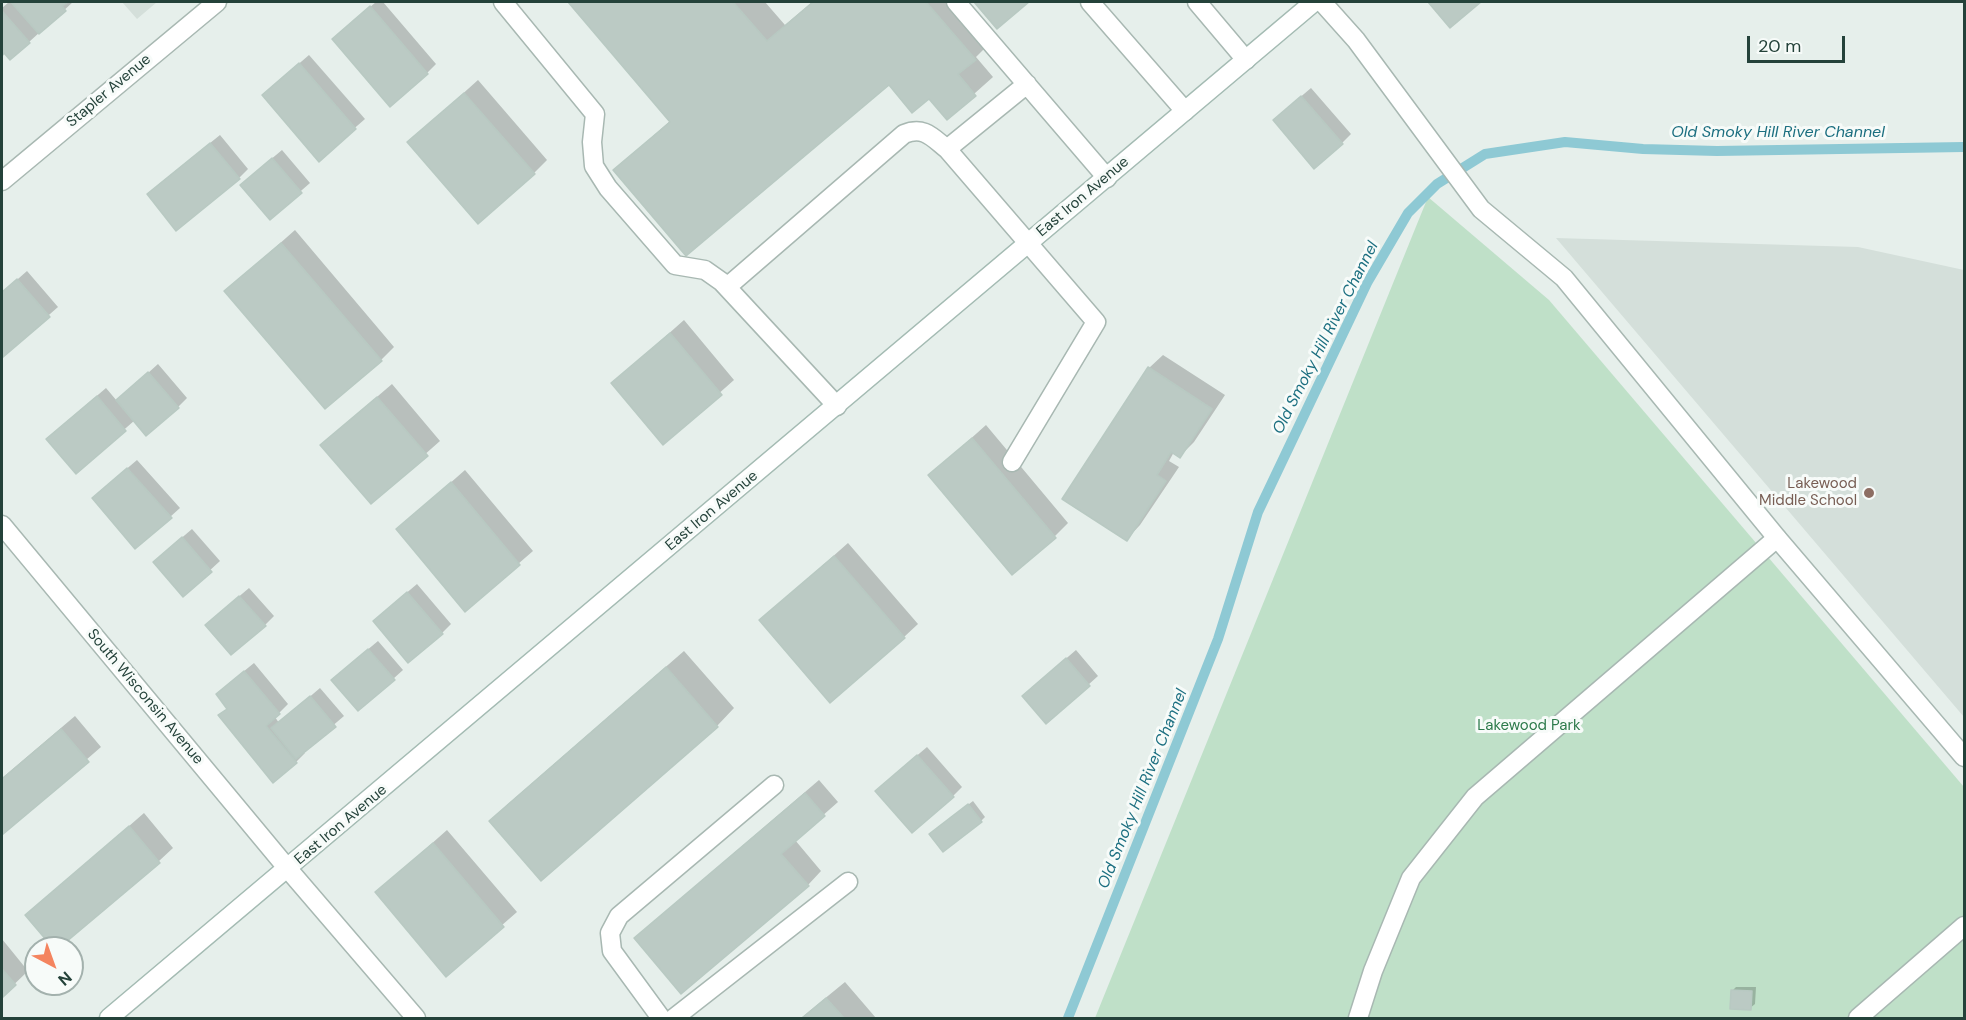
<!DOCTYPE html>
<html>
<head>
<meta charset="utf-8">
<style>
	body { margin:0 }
	#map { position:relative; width:1966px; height:1020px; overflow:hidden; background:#e6efeb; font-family:"DM Sans",sans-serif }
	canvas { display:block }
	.frame { position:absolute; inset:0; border:3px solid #24423a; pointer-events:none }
	.north { position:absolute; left:24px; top:936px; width:60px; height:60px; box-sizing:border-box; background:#f7fbf9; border:2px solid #a3b1ad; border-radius:50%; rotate:139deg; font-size:16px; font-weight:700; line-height:24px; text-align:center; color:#24423a }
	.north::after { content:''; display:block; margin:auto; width:21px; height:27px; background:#f4845f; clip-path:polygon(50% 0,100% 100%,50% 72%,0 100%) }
	.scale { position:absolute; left:1747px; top:36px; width:98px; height:27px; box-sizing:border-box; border:3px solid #24423a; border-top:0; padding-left:8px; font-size:18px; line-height:21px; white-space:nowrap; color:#24423a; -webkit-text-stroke:4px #f7fbf9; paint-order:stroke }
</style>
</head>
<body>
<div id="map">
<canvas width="1966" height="1020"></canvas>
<div class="frame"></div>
<div class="north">N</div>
<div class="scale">20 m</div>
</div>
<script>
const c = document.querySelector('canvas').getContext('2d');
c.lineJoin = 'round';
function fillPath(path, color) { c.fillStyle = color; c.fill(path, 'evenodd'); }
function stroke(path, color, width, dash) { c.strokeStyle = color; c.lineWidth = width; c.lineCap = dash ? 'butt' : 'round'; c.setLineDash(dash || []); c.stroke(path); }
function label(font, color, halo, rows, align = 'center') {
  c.font = font + ' "DM Sans",sans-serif'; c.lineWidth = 6; c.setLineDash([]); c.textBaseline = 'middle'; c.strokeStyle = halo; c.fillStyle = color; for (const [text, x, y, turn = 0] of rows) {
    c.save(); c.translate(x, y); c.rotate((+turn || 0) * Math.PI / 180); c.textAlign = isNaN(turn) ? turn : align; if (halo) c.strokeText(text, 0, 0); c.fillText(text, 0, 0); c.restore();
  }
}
fillPath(new Path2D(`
	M122,2H157L137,19Z
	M1556,238L1858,247L1964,270V717Z`), '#d4dfda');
fillPath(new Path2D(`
	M1428,197L1549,300L1964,787V1018H1095Z`), '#bfe0c8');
fillPath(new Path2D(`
	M9,2H73L29,42L2,54V8Z
	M376,2H383L436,64L427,73L343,30Z
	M570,2H765L785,25L812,2H958L992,41L976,57L993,77L947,118L929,97L889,83L615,170L671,120Z
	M976,2H1027L998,27Z
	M1430,2H1479L1450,25Z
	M309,55L365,119L319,159L273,86Z
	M478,80L547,160L534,173L409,142Z
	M1311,88L1351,134L1342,143L1284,111Z
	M220,135L248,169L239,178L158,185Z
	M282,150L310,183L270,218L251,176Z
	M295,230L394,347L381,360L226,291Z
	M27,271L58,307L2,356V293Z
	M684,320L734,380L664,442L613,383Z
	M1163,355L1225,395L1194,442L1180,456L1174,452L1169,461L1179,467L1140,525L1127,539L1149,368Z
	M158,364L187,398L178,407L135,420L76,472L57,430L106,388L117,401Z
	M392,384L440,441L371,502L336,432Z
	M986,425L1068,523L1054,537L930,475Z
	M137,460L180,508L170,517L103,489Z
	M465,470L533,551L465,610L398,529Z
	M192,529L220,561L183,595L164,553Z
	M848,543L918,624L904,637L761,620Z
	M417,584L451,624L442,633L384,612Z
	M249,588L274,616L265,625L216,616Z
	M378,641L403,670L393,679L342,671Z
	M1076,650L1098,676L1047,722L1033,687Z
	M684,651L734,708L717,726L491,821L508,804Z
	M254,663L288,704L275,717L279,723L320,688L344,716L303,751L305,753L296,762L220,716L228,708L227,685Z
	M75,716L101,747L2,833V778Z
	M927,747L962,787L953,796L886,782Z
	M819,780L838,802L795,840L821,871L808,885L650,925Z
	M973,801L985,817L981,821L935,830Z
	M144,813L173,848L159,861L55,948L27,915Z
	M447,830L517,912L446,974L377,892Z
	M2,939L28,971L2,996Z
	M845,982L876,1018H801Z
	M1736,987H1756L1755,1004L1750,1008L1732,991Z`), '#0003');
stroke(new Path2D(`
	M1068,1018L1218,639L1258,512L1367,283L1408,213L1437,184L1485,154L1565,142L1643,149L1717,151L1964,147`), '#8ec9d4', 10);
const building = new Path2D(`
	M11,2H68L62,6L66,11L39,34Z
	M568,2H733L767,41L813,2H926L976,60L958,74L976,96L947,120L929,99L912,113L889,85L686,256L613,170L670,122Z
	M974,2H1029L997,29Z
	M1428,2H1481L1450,28Z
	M370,6L428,74L390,107L332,39Z
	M2,11L30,43L10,60L4,53L2,56Z
	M299,63L356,129L319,162L262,95Z
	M464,93L535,174L478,224L407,142Z
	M1301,96L1343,144L1314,169L1273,120Z
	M210,143L240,179L176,231L147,194Z
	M272,158L302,193L270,220L240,185Z
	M281,243L382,361L325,409L224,291Z
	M17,279L50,317L2,358V292Z
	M670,333L722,395L663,445L611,383Z
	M1148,367L1212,409L1180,458L1171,452L1157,475L1166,481L1127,541L1062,499Z
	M148,372L179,408L146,436L116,400Z
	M97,396L126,431L76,474L46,439Z
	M377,397L428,456L371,504L320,445Z
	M972,438L1056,538L1012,575L928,475Z
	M127,468L172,518L135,549L92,498Z
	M451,482L520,565L465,612L396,529Z
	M182,537L212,572L183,597L153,562Z
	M834,556L905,638L830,703L759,620Z
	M407,592L443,634L408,663L373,621Z
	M239,596L266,626L231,655L205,625Z
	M368,649L395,680L358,711L331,680Z
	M1066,658L1090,686L1046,724L1022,696Z
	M666,667L718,727L541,881L489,821Z
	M244,671L280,714L266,726L297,763L273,783L218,715L227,709L216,694Z
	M310,696L336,727L296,759L271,728Z
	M61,729L89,762L2,835V779Z
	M917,755L954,797L912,833L875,791Z
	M805,793L825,816L781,854L809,886L681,994L634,938Z
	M968,804L982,822L943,852L929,834Z
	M129,826L160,863L59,948H53L25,915Z
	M433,843L504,927L446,977L375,892Z
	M2,969L16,985L2,998Z
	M1731,990L1752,991L1751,1010L1730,1009Z
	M826,998L844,1018H802Z`);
fillPath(building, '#bbcac4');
stroke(building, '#b8c9c2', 1.5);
const lane = new Path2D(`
	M503,2L595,114L592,142L594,166L608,188L675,265L705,270L722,282L837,406
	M956,2L1107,178
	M1090,2L1185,111
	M947,149L1027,84
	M727,287L904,134C924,126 932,137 947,149L1096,322L1012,462
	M661,1018L612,951L610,933L619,916L774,785
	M674,1018L848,882
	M1358,1018L1373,971L1411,878L1475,797L1777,538
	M1858,1018L1964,926`);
const street = new Path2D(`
	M1197,2L1246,60
	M1322,2L1356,40L1481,209L1564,278L1777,538L1964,757
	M2,181L217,2
	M2,525L288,869L416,1018`);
const secondary = new Path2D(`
	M109,1018L1314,2`);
stroke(lane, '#a8b8b2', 21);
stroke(street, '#a8b8b2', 21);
stroke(secondary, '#a4bbb3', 21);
stroke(lane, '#fff', 18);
stroke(street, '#fff', 18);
stroke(secondary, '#fff', 18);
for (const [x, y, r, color] of [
	[1869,493,6,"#8d6e63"]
]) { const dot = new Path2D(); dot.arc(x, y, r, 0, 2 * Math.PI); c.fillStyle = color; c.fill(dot); stroke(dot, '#f7fbf9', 2); }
label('15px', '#24423a', '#f7fbf9', [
	["Stapler Avenue",109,91,-40],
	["East Iron Avenue",1083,197,-40],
	["East Iron Avenue",712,511,-40],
	["South Wisconsin Avenue",145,697,50],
	["East Iron Avenue",341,825,-40]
]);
label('15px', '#785e54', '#f7fbf9', [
	["Lakewood",1857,484],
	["Middle School",1857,501]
], 'right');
label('15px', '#2d7a4b', '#f7fbf9', [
	["Lakewood Park",1529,726]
]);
label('italic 16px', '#1c6f80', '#f7fbf9', [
	["Old Smoky Hill River Channel",1778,133],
	["Old Smoky Hill River Channel",1326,338,-63],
	["Old Smoky Hill River Channel",1143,789,-68]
]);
</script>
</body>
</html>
